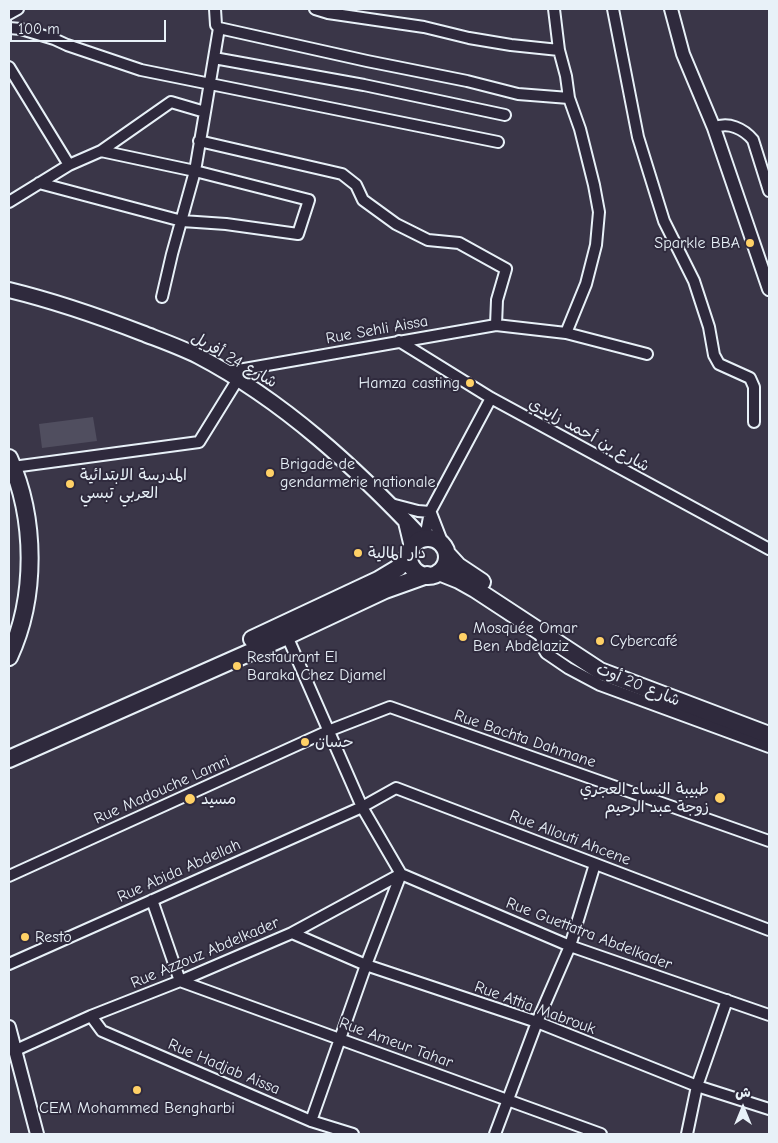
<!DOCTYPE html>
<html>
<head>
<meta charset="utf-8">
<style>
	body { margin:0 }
	#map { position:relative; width:778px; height:1143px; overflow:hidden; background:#3a3648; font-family:"Comic Neue","Playpen Sans Arabic",sans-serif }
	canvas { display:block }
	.frame { position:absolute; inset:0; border:10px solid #e8f1f8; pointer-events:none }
	.north { position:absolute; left:718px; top:1083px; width:50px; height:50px; -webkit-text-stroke:4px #2f2a3d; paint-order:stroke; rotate:0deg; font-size:14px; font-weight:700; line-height:20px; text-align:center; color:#e8f1f8 }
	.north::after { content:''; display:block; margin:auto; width:18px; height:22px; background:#e8f1f8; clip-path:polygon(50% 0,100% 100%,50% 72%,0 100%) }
	.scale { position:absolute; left:10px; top:20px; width:156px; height:22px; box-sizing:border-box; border:2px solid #e8f1f8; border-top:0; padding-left:6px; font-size:15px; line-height:18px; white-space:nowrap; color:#e8f1f8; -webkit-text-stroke:4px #2f2a3d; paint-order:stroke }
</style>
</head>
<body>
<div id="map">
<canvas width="778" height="1143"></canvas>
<div class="frame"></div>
<div class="north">ش</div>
<div class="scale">100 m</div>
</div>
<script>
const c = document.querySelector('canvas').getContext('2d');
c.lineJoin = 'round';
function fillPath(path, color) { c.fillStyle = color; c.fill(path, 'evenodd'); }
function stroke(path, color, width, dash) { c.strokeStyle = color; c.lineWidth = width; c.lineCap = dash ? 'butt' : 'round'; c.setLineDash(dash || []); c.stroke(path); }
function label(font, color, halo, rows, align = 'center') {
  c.font = font + ' "Comic Neue","Playpen Sans Arabic",sans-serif'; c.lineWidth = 4; c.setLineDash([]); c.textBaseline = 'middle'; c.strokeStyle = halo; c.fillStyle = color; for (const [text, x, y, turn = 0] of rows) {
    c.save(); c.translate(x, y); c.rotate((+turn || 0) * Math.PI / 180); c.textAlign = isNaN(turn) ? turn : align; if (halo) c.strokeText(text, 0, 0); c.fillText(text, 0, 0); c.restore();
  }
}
fillPath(new Path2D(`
	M93,417L97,441L42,448L39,424Z`), '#504e5f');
const minor = new Path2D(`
	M315,9L328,13L424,27L469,38L511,45L559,50
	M554,9L559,50L566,76L569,98L580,129L594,185L599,212L596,245L586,284L566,333
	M613,9L638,137L664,221L694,281L709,327L714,355L719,364L750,378L754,387V422
	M9,14L18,9
	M9,28L21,29L54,39L67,45L141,70L498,142
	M219,28L367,61L467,81L518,94L569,98
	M214,58L364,85L505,115
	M9,67L69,165
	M205,112L219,28L216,25L215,9
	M714,128C728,121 744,129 753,140L769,191
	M199,141L342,174L356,185L363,200L396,224L428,240L459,243L506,269L497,300L496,325
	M39,183L182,221L226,224L298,234L309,200L195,171L101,151
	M9,202L69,165L101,151L171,102L205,112L195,171L172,254L162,297
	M399,341L491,398L769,549
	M227,372L496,325L566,333L647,354
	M13,467L199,442L238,379
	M391,504L418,511L430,512
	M431,513L443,544
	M425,538L430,512L491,398
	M541,634L543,648L546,653L568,668L600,685L769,747
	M287,636L362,807L401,874
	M401,874L570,946L769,1015
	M9,876L328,731L390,707L769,841
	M152,900L180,981L601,1134
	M292,933L366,965L537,1022L697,1086L769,1109
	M9,964L362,807L396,788L769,930
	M91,1016L102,1031L311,1121L353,1134
	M16,1050L91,1016L180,981L292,933L401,874
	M311,1121L366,965L401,874
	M495,1134L537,1022L570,946L595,864
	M687,1134L697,1086L727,1000`);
const tertiary = new Path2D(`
	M671,9L683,54L714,128L769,289
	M9,1027L37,1134`);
const secondary = new Path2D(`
	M9,290C54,301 98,316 142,333C160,340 180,347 198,356C284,401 356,468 423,539
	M406,522L412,547`);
const primary = new Path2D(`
	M9,458C36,518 37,597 9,657
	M409 557a19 19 0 1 1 38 0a19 19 0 1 1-38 0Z
	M447,554L458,566L482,582
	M439,572L459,580L475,589L600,671L769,735
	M252,639L378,580L398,568L409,555
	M9,759L287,636L385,590L427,575`);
stroke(minor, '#e8f1f8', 14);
stroke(tertiary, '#e8f1f8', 16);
stroke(secondary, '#e8f1f8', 18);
stroke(primary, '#e8f1f8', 20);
stroke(minor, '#2f2a3d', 10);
stroke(tertiary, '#2f2a3d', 12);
stroke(secondary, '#2f2a3d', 14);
stroke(primary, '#2f2a3d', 16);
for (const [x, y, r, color] of [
	[750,243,5,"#ffd166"],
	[470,383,5,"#ffd166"],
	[270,473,5,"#ffd166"],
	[70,484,5,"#ffd166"],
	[358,553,5,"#ffd166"],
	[463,637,5,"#ffd166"],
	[600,641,5,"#ffd166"],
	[237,666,5,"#ffd166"],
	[305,742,5,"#ffd166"],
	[720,798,6,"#ffd166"],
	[190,799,6,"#ffd166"],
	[25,937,5,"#ffd166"],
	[137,1090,5,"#ffd166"]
]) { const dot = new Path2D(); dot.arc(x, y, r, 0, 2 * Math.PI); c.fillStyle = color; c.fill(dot); stroke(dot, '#2f2a3d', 2); }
label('16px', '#e8f1f8', '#2f2a3d', [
	["Sparkle BBA",740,243,"right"],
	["Hamza casting",460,383,"right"],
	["Brigade de",280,464],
	["gendarmerie nationale",280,482],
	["المدرسة الابتدائية",80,475],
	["العربي تبسي",80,493],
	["دار المالية",368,553],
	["Mosquée Omar",473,628],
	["Ben Abdelaziz",473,646],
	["Cybercafé",610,641],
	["Restaurant El",247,657],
	["Baraka Chez Djamel",247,675],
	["حسان",315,742],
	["طبيبة النساء العجري",709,789,"right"],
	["زوجة عبد الرحيم",709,807,"right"],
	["مسيد",201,799],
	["Resto",35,937],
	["CEM Mohammed Bengharbi",137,1108,"center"]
], 'left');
label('16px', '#e8f1f8', '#2f2a3d', [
	["Rue Sehli Aissa",377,330,-10],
	["شارع 24 أفريل",234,360,30],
	["شارع بن أحمد زايدي",589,435,29],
	["شارع 20 أوت",638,685,22],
	["Rue Bachta Dahmane",525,739,19],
	["Rue Madouche Lamri",162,790,-24],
	["Rue Allouti Ahcene",570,838,21],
	["Rue Abida Abdellah",179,871,-24],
	["Rue Guettatra Abdelkader",589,934,21],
	["Rue Azzouz Abdelkader",205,953,-23],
	["Rue Attia Mabrouk",535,1008,20],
	["Rue Ameur Tahar",396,1043,20],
	["Rue Hadjab Aissa",224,1067,23]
]);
</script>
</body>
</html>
